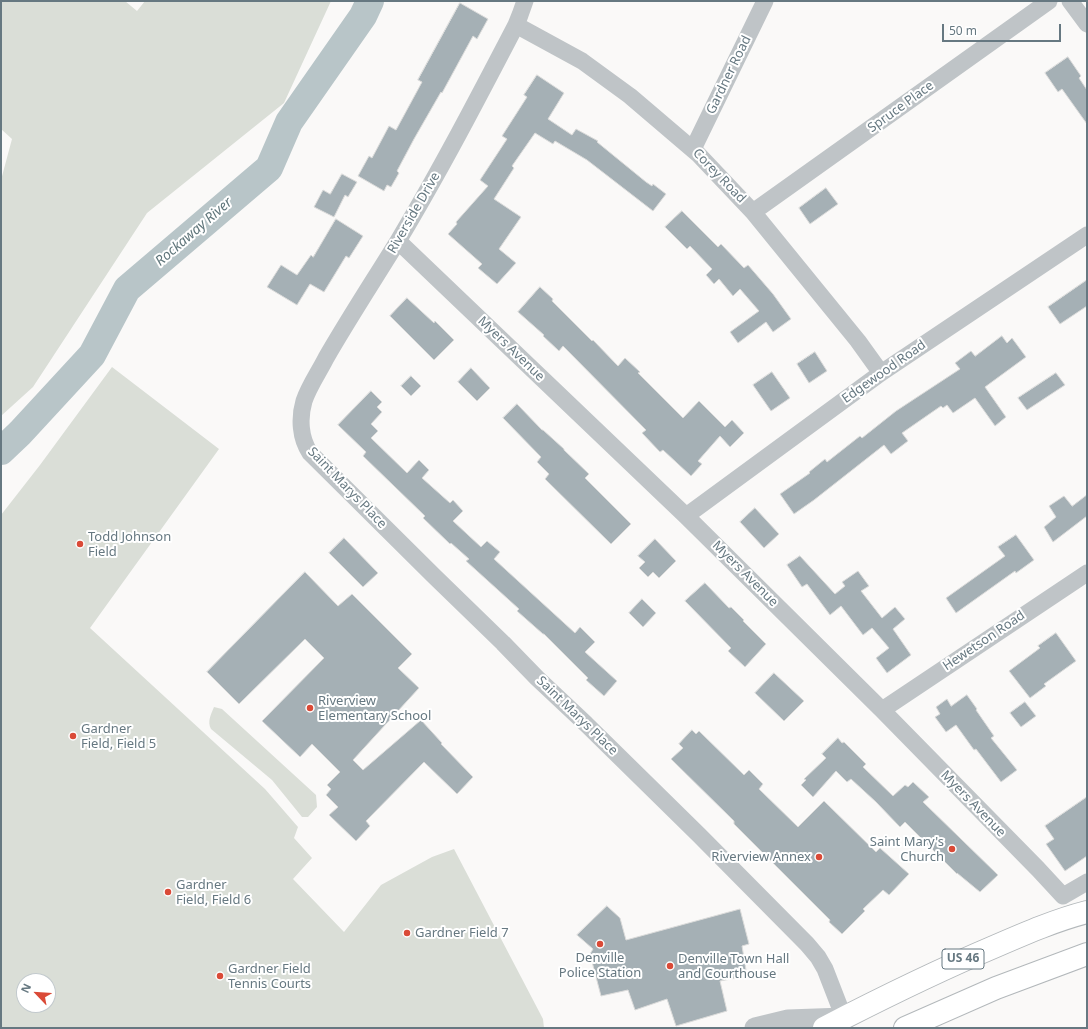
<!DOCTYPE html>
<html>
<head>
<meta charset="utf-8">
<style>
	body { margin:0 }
	#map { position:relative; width:1088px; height:1029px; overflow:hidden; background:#faf9f8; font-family:"Noto Sans",sans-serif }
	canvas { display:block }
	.frame { position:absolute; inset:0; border:2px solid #667881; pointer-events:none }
	.north { position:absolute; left:16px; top:973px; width:40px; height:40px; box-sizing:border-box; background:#fff; border:1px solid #c2c9cd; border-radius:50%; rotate:295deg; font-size:11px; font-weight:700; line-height:16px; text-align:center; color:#667881 }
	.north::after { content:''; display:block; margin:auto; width:14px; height:18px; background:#da4a37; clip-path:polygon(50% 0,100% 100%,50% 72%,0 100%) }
	.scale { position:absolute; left:942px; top:24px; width:119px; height:18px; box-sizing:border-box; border:2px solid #667881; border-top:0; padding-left:5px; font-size:12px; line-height:14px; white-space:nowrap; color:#667881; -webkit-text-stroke:3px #fff; paint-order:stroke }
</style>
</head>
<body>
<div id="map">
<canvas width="1088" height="1029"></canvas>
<div class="frame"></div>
<div class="north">N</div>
<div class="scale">50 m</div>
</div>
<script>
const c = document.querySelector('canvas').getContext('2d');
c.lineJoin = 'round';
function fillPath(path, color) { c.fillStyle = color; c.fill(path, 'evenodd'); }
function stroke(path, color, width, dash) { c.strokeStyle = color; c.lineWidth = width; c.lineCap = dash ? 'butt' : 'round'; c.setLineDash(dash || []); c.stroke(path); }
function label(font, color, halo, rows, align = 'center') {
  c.font = font + ' "Noto Sans",sans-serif'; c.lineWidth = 4; c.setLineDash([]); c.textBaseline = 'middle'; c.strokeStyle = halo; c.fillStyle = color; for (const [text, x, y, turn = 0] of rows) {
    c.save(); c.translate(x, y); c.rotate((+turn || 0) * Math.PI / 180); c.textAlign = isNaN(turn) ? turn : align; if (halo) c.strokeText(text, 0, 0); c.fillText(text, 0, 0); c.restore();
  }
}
fillPath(new Path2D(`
	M1,1H125L137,11L145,1H331L284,103L147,213L33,387L1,416V180L12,139L1,129Z
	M112,367L219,449L90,628L265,789L298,827L294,838L312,858L293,879L344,932L381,885L432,857L454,849L543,1019L544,1028H1V515L40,465ZM24,981H48V1005H24Z
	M214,707L222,709L316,795L317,807L308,817H302L272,780L211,729C207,722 211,714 214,707Z`), '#daded7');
stroke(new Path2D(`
	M1,451L20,433L92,355L127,289L269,168L289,122L363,16L370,1`), '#b8c5c8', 28);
const building = new Path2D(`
	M460,3L488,19L477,39L473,36L442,93L441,92L414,139L397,171L399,173L391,187L387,185L384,191L358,176L369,156L372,158L389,126L396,130L422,82L418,80Z
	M1068,57L1081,76L1079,78L1087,90V124L1062,89L1058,92L1045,73Z
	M537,75L564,93L548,119L572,135L576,129L598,141L597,142L646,182L652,186L653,184L666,194L653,211L587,160L555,141L553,144L535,133L512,166L514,168L494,199L521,217L499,249L516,263L497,284L478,268L482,264L448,234L457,224L456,222L488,186L480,180L507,139L502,136L527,97L524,95Z
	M342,174L357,182L348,197L345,195L334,217L314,207L323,190L330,194Z
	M826,188L838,204L810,224L799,208Z
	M682,211L718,247L721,244L744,268L748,265L773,294L791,319L773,332L766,322L738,343L730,332L759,311L740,289L733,296L719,279L714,284L706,275L712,269L690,246L687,249L665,227Z
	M336,219L363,236L349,258L346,256L324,292L310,284L297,305L267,287L281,265L297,275L311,255L313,257Z
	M1087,280V306L1060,324L1048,307Z
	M540,287L553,299L552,301L592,341L593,340L618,366L625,358L640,372L638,373L683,418L699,401L725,427L732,420L744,433L730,447L720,436L698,461L702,464L691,476L663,450L660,452L642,433L646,430L563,346L559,351L543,336L544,335L518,312Z
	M407,298L434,323L435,321L454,340L434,360L390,316Z
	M1002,336L1007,343L1012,338L1026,357L985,387L1006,417L995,426L975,398L953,413L947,405L943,408L941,406L902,433L908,441L891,454L884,445L814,500L794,514L780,494L810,473L809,472L825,459L827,462L860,436L862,438L896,411L960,369L955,363L971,351L975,356Z
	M815,352L827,371L809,383L797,364Z
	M471,368L490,388L477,401L458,382Z
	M772,372L790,398L771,411L753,385Z
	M1056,373L1065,385L1027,410L1018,398Z
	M411,376L421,386L411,396L401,386Z
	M371,391L382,402L377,407L382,412L371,424L378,431L371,438L407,473L419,460L429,470L422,478L450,503L453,500L463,511L453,521L481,547L487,541L500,552L494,559L575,633L580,627L595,642L585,652L617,681L604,696L586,680L588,678L544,634H543L517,611L519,609L466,561L469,559L451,543L450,544L423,518L425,516L363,456L366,452L338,425Z
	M517,404L542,430H543L564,449V450L589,474L585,478L631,524L611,544L545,479L549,474L537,462L541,457L503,418Z
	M1087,495V516L1053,542L1044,527L1056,517L1049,506L1064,496L1072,506Z
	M755,508L779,534L764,548L740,522Z
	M1016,535L1034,560L1016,573L1015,571L956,613L946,598L1005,556L998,547Z
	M344,538L378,573L363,587L329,553Z
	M655,539L676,561L659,578L653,572L648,577L639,568L645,562L638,556Z
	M800,556L835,594L845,586L842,582L858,571L869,586L861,591L882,618L895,607L905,619L893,629L911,655L887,673L876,658L889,648L872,628L863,635L841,606L830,615L807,584L802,587L787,565Z
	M305,572L338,606L352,594L412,654L398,668L419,688L353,760L363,770L421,720L442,743L441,744L473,777L457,794L424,762L366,821L370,826L356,841L329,815L338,807L326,795L331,789L327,785L340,772L312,744L300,757L262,721L324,658L305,639L239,704L207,672Z
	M705,583L729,608L731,607L744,620L743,621L766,644L745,667L728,651L731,648L685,601Z
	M642,599L656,613L643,627L629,613Z
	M1056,633L1076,661L1044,684L1046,686L1030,698L1009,671L1040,648L1038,646Z
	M774,673L804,701L784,721L755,693Z
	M967,695L977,709L976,710L994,736L991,738L1017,770L1001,782L976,749L974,750L956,725L946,732L935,717L940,714L936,707L947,699L951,706Z
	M1025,702L1036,716L1021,727L1010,713Z
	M692,730L696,734L699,731L744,775L749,770L763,784L759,789L798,827L824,801L876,852L880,848L909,874L889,895L883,890L863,909L865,911L842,934L829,922L830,920L734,824V821L671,759L683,748L679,744Z
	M838,738L842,743L844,742L866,764L863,767L893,796L905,785L908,787L913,782L929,797L923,802L998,875L980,892L957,873V874L905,822L900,827L876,802L851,779L847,782L836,771L813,797L801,785L806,780L804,779L826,758L822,754Z
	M1087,797V856L1065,871L1046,844L1054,839L1045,826Z
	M607,906L620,918L626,940L740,909L749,944L742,946L747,976L720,981L727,1011L676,1026L667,999L635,1010L628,990L601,996L590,954L593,949L577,935Z`);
fillPath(building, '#a5b0b5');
stroke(building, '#dbdbda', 1);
const trunk = new Path2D(`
	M824,1028C880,999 937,971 996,946C1026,933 1056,920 1087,912
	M905,1028L996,988L1087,954`);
stroke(trunk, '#b3b8bb', 24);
stroke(new Path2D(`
	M525,1L520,15L516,25C478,98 440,171 398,241C374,280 349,318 326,358C319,372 309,386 304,401C299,418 300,438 310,453L435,577L503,643L537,678L586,724L699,835L807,944L818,957L825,969L844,1018
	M1070,1L1087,24
	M516,25L582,61L630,96L698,154L753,212L858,341L881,373
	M693,149L765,1
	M753,212L1049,1
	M398,241L686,516L882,710L1038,869L1063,896
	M686,516L881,373L1087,235
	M882,710L1087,573
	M1063,896L1087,882`), '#bfc4c7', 17);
stroke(new Path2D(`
	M755,1028L788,1020L844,1018`), '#bfc4c7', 21);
stroke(trunk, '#fff', 22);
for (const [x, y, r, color] of [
	[80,544,4,"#da4a37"],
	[310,708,4,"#da4a37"],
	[73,736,4,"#da4a37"],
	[952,849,4,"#da4a37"],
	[819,857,4,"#da4a37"],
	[168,892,4,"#da4a37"],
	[407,933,4,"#da4a37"],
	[600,944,4,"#da4a37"],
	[670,966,4,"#da4a37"],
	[220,976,4,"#da4a37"]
]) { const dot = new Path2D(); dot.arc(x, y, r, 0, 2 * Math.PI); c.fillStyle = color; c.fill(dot); stroke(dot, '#fff', 1.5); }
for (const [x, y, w] of [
	[963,959,42]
]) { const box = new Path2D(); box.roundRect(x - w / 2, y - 10, w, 20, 3); c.fillStyle = '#fff'; c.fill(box); stroke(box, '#667881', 1); }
label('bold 12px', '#667881', null, [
	["US 46",963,959]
]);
label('13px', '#667881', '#fff', [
	["Gardner Road",729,75,-64],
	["Spruce Place",901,107,-36],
	["Corey Road",719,176,46],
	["Riverside Drive",414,213,-60],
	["Myers Avenue",511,349,44],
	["Edgewood Road",884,372,-35],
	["Saint Marys Place",347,488,46],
	["Myers Avenue",745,574,45],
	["Hewetson Road",984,641,-34],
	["Saint Marys Place",577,716,44],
	["Myers Avenue",973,804,46]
]);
label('13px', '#667881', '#fff', [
	["Todd Johnson",88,537],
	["Field",88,552],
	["Riverview",318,701],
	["Elementary School",318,716],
	["Gardner",81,729],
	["Field, Field 5",81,744],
	["Saint Mary's",944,842,"right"],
	["Church",944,857,"right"],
	["Riverview Annex",811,857,"right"],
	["Gardner",176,885],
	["Field, Field 6",176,900],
	["Gardner Field 7",415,933],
	["Denville",600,958,"center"],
	["Police Station",600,973,"center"],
	["Denville Town Hall",678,959],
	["and Courthouse",678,974],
	["Gardner Field",228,969],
	["Tennis Courts",228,984]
], 'left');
label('italic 14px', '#60767b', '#fff', [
	["Rockaway River",194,232,-41]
]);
</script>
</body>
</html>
